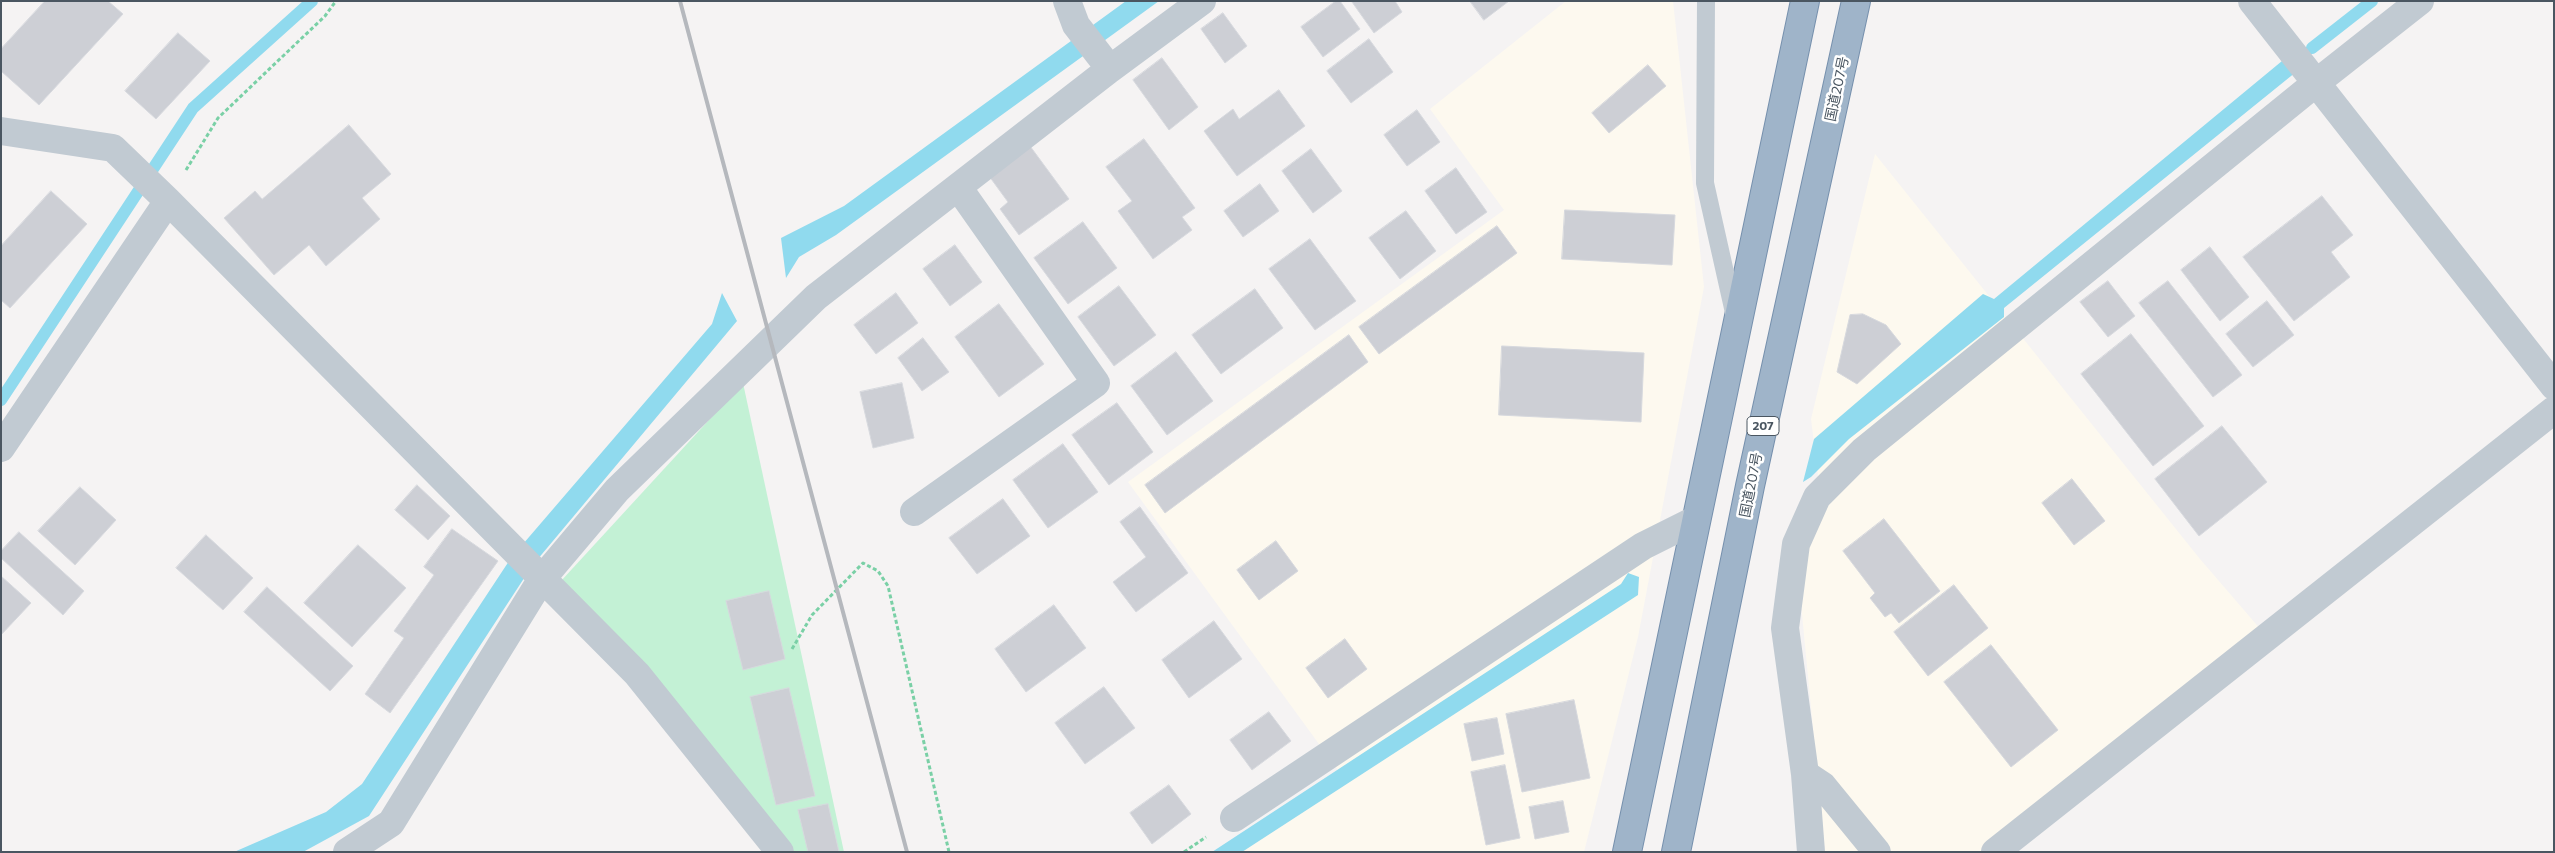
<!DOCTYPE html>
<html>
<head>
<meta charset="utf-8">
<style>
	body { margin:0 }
	#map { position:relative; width:2555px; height:853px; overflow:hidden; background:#f5f3f3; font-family:Commissioner,sans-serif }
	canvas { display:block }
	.frame { position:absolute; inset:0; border:2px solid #4a5661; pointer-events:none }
</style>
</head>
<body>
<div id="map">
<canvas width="2555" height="853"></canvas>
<div class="frame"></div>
</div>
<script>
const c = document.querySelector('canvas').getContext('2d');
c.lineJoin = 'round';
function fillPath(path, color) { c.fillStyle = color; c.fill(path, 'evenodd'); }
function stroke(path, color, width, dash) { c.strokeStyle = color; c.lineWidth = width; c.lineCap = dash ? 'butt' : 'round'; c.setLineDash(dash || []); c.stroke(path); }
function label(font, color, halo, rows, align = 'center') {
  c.font = font + ' Commissioner,"Noto Sans JP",sans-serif'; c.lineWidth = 5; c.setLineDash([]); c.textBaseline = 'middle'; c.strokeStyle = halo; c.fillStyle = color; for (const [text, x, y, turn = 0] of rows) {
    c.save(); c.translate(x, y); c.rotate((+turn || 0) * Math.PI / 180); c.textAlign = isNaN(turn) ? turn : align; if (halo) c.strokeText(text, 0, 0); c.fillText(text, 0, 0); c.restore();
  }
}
fillPath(new Path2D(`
	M1566,1H1673L1704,287L1638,637L1584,852H1228L1343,777L1128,482L1504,210L1430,109Z
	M1875,154L2200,559L2262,631L2014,852H1825L1798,573L1822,509L1811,419Z`), '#fdf9ef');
fillPath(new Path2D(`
	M743,383L844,852H784L561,581Z`), '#c3f1d5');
fillPath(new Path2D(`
	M1126,1H1159L836,235L799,257L786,278L781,238L844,206Z
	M2282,61L2296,72L2004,308V317L1849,439L1811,477L1803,482L1814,439L1983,294L1994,299Z
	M722,293L737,321L532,566L369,816L303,852H234L326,812L362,784L511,558L712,324Z
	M1628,573L1639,577L1638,595L1242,852H1212L1621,584Z`), '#90daee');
stroke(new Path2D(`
	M2312,48L2372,1
	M1,400L193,108L312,1`), '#90daee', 12);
const building = new Path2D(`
	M45,1H108L123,14L39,105L1,71V49Z
	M1336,1H1340L1360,29L1323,57L1301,27Z
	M1353,1H1395L1402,12L1374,33L1352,2Z
	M1470,1H1509L1484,20Z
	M1223,13L1247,46L1225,63L1201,29Z
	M178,33L210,61L156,119L125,91Z
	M1369,39L1393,72L1351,103L1327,71Z
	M1162,58L1198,107L1169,130L1133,80Z
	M1648,65L1666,86L1609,133L1592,113Z
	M1279,90L1305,126L1237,176L1204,131L1233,109L1239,119Z
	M1417,110L1440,142L1407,166L1384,135Z
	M349,125L391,174L362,198L380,219L326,266L309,245L274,275L224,218L255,191L262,199Z
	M1144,139L1195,208L1182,217L1192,230L1153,259L1118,211L1132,201L1106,167Z
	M1030,146L1069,199L1019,235L1000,209L1008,202L989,176Z
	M1311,149L1342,191L1313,213L1282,171Z
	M1456,168L1487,212L1456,234L1425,191Z
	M1260,184L1279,211L1243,237L1224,211Z
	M51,191L87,224L10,308L1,300V246Z
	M2322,196L2353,235L2331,252L2350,277L2294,321L2243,257Z
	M1565,210L1675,215L1672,265L1562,259Z
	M1406,211L1436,251L1400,279L1369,238Z
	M1083,222L1117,268L1068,304L1034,258Z
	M1497,226L1517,253L1379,354L1359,327Z
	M1310,239L1356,301L1315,330L1269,269Z
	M955,245L982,282L950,306L923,269Z
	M2210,247L2249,297L2220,321L2181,270Z
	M2108,281L2135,316L2108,337L2080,302Z
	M2168,281L2242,375L2213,397L2139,303Z
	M1119,286L1156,335L1114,366L1078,317Z
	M1255,289L1283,328L1221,374L1192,335Z
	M896,293L918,323L876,354L854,325Z
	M2267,301L2294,335L2253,367L2226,334Z
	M999,304L1044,364L999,397L955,337Z
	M1863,314L1886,325L1901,344L1857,384L1837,372L1850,315Z
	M2131,334L2204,426L2153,466L2081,374Z
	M1349,335L1368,362L1165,513L1145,485Z
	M923,338L949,372L922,391L898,358Z
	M1502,346L1644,353L1641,422L1499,415Z
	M1176,352L1213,401L1167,435L1131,386Z
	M902,383L914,438L873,448L860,392Z
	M1117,403L1153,452L1109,485L1072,435Z
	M2222,426L2267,482L2199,536L2155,479Z
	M1063,444L1098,492L1048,528L1013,480Z
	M2072,479L2105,521L2074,545L2042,503Z
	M417,485L450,516L428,540L395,510Z
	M80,487L116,520L75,565L38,531Z
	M1003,499L1030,536L977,574L949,538Z
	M1140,507L1188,573L1136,612L1113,582L1146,557L1120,522Z
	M1884,519L1940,591L1899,623L1891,613L1885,617L1870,598L1875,593L1843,551Z
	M452,529L498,561L390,713L365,694L404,638L394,631L434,575L424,567Z
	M19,532L84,591L63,615L1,558V551Z
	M206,535L253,578L223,610L176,568Z
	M1276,541L1298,571L1259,600L1237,570Z
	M358,545L406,588L352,647L304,603Z
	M1,576L31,603L1,635Z
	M1954,585L1988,628L1928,676L1894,632Z
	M267,587L353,666L330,691L244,612Z
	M769,591L785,659L743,670L726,601Z
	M1054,605L1086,648L1026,692L995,649Z
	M1214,621L1242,659L1189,698L1162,660Z
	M1345,639L1367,669L1328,698L1306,668Z
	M1991,645L2058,730L2011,767L1944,682Z
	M1104,687L1135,728L1085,764L1055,723Z
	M789,688L815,796L776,805L750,697Z
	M1574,700L1590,778L1522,792L1506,714Z
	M1269,712L1291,741L1252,770L1230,740Z
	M1497,718L1504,754L1472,761L1464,724Z
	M1505,765L1520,838L1486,845L1471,772Z
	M1169,785L1191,814L1152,844L1130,813Z
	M1563,801L1569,832L1535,839L1529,807Z
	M828,804L839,852H808L798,810Z`);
fillPath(building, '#cdcfd5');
stroke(building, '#d7d9de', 1);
const trunk = new Path2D(`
	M1627,852L1805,1
	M1676,852L1750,486L1856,1`);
stroke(trunk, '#7690ad', 30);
stroke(new Path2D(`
	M186,170L218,118L325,16L336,1
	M792,649L812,615L863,563L878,571L888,586L949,852
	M1184,852L1206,837`), '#7ad0a6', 3, [4, 2.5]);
stroke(new Path2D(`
	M1706,1L1705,183L1735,317`), '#c1cad2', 18);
stroke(new Path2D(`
	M1067,1L1076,25L1110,69
	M2252,1L2554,386
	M1,131L113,148L168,201L637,674L780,852
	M1,448L168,201
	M914,512L1096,383L958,187
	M1805,774L1823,786L1877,852
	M1234,818L1643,546L1695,520
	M347,852L391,823L541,580L617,490L816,297L1110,69L1202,1
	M1811,852L1805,774L1785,628L1796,544L1817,497L1864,450L2316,83L2420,1
	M1995,852L2554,410`), '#c1cad2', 28);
stroke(trunk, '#9fb4c9', 28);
stroke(new Path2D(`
	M680,1L907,852`), '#b5b8bd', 4);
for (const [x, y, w] of [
	[1763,426,32]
]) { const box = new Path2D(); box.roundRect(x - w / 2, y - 9.5, w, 19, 4); c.fillStyle = '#fff'; c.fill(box); stroke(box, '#4a5661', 1); }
label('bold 12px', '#4a5661', null, [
	["207",1763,426]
]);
label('14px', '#4a5661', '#fff', [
	["国道207号",1837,89,-78],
	["国道207号",1751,485,-79]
]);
</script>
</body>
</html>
